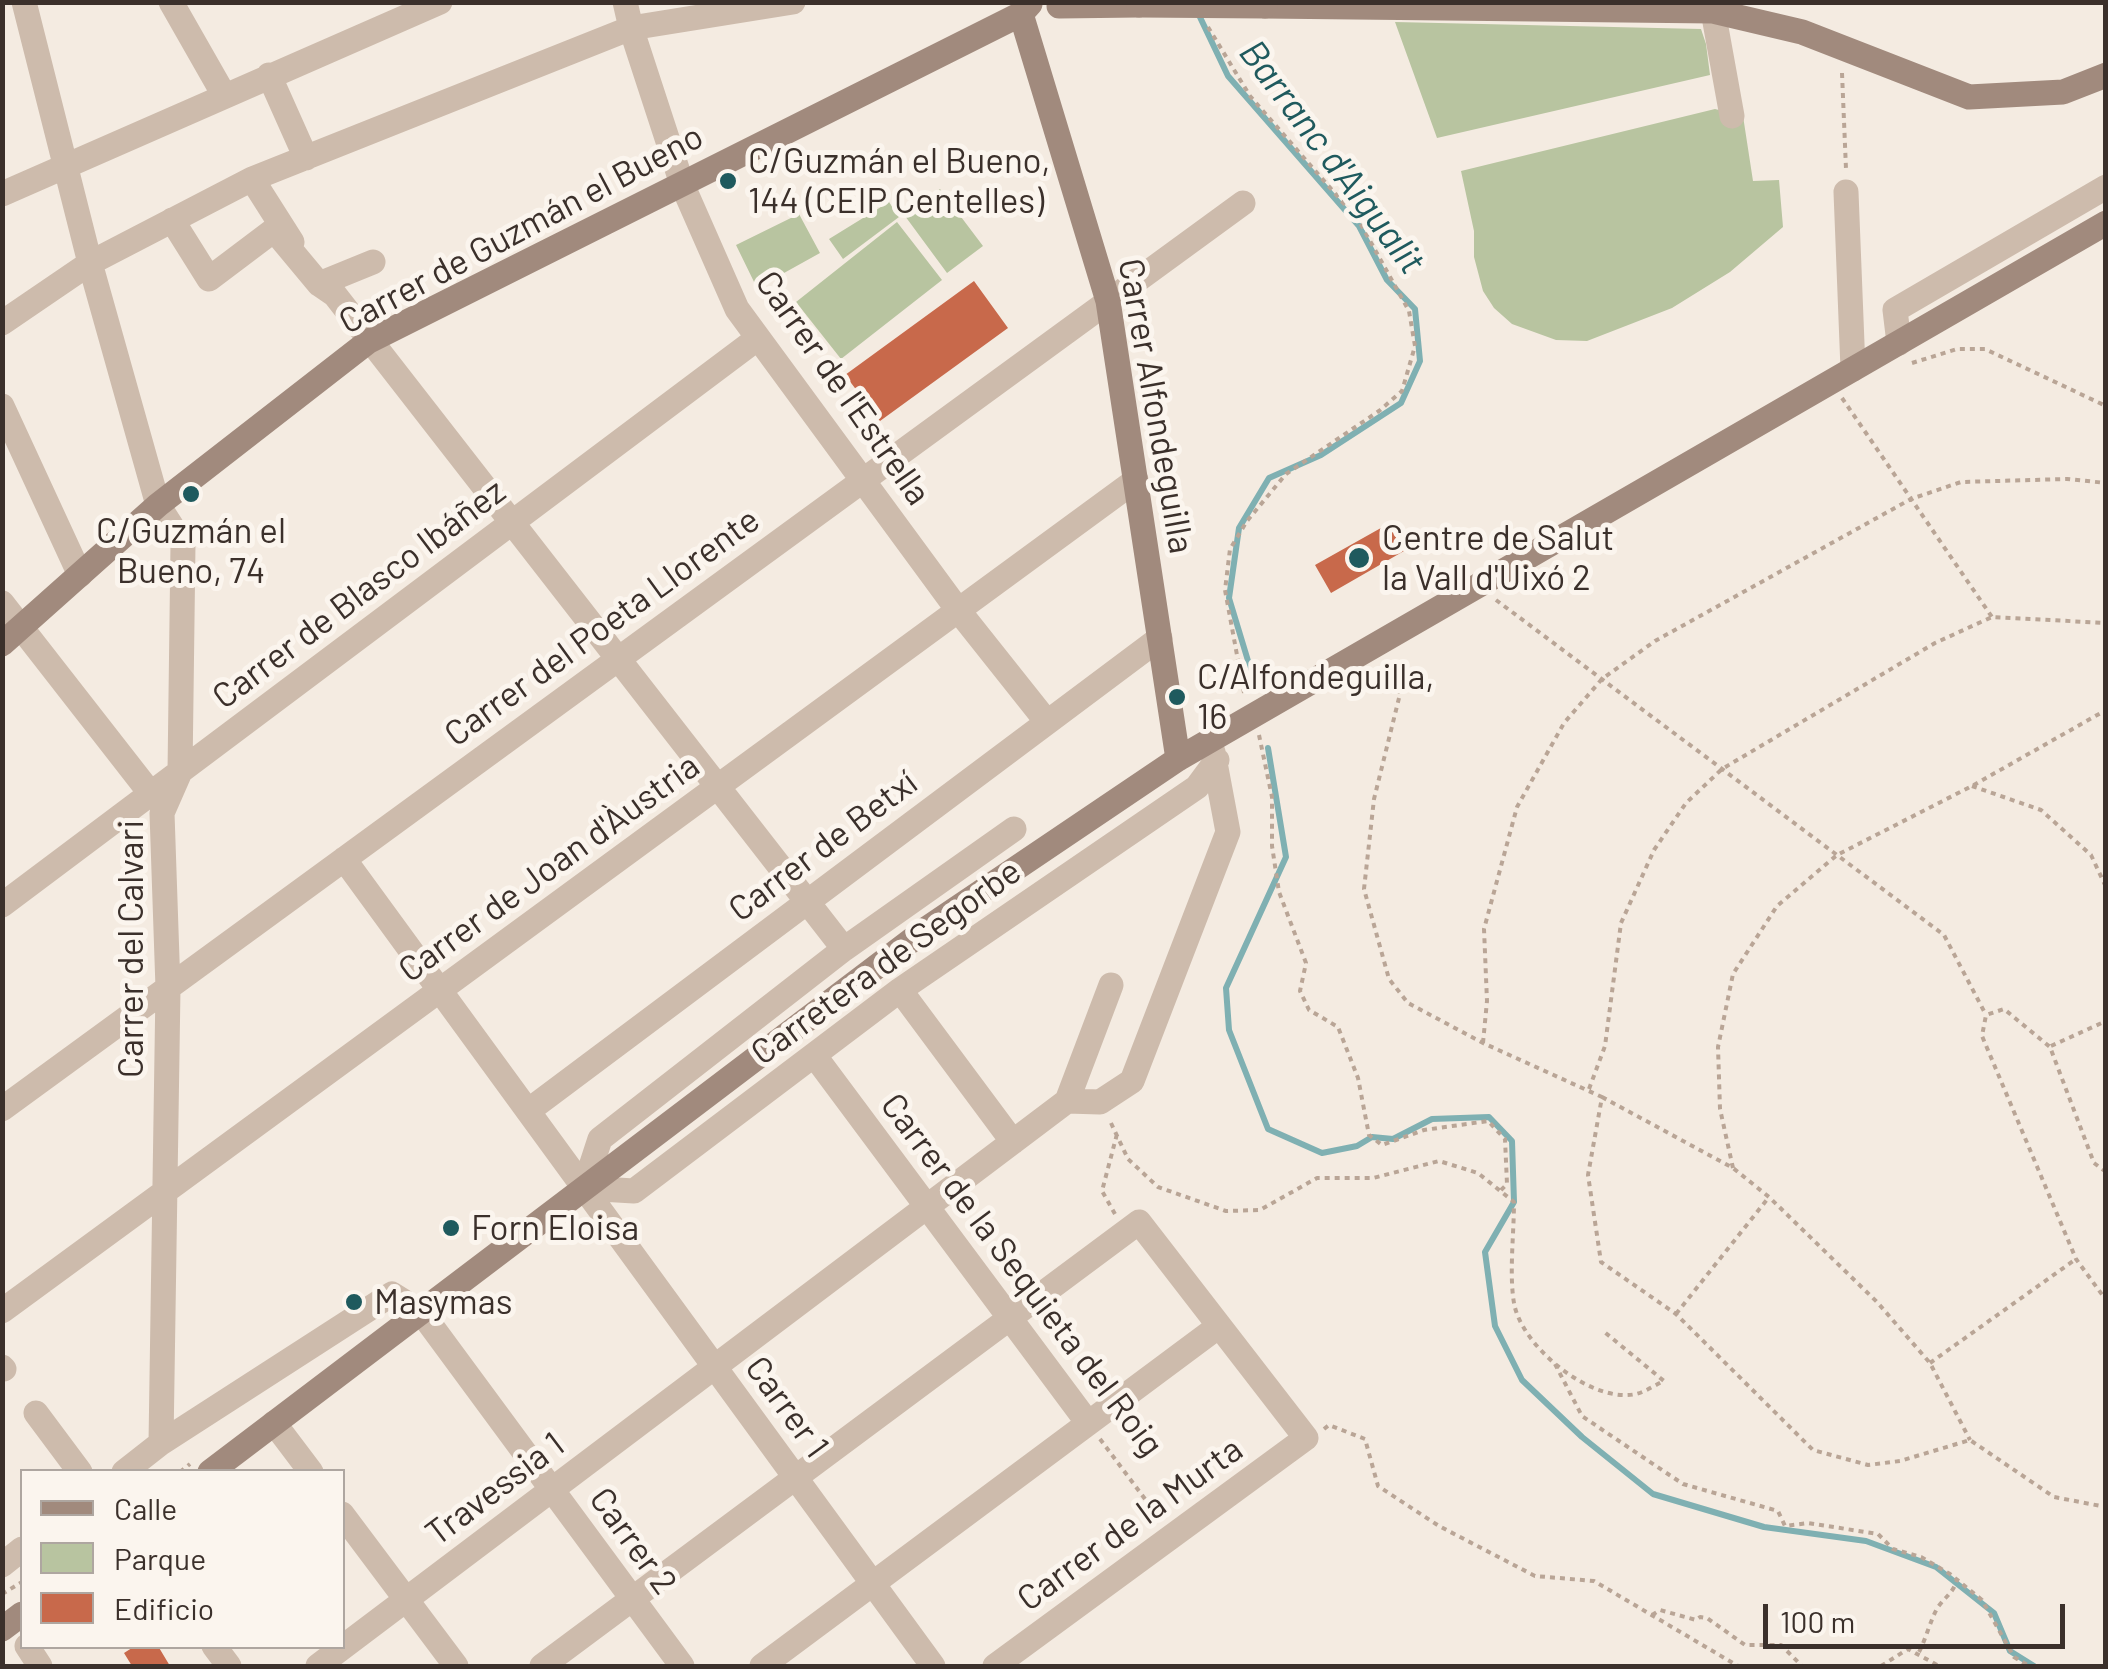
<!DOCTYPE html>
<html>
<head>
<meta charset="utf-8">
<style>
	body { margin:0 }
	#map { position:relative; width:2108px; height:1669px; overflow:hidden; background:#f4ebe1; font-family:Barlow,sans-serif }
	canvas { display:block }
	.frame { position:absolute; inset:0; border:5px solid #3b302b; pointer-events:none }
	.legend { position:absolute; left:20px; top:1469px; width:325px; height:180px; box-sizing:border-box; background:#fbf5ee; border:2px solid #aea6a0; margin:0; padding:12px 18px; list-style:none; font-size:30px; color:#3b302b }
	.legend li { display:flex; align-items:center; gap:20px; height:50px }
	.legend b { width:50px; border:2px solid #aea6a0 }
	.scale { position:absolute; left:1763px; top:1604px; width:302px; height:45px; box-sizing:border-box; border:5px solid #3b302b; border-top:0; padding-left:12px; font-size:30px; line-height:35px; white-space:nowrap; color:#3b302b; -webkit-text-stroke:8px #fbf5ee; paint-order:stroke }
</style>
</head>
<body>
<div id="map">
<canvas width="2108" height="1669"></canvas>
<div class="frame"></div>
<ul class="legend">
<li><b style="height:12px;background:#a18a7d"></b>Calle</li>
<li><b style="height:28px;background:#b8c4a0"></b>Parque</li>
<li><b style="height:28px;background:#c8694b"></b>Edificio</li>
</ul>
<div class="scale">100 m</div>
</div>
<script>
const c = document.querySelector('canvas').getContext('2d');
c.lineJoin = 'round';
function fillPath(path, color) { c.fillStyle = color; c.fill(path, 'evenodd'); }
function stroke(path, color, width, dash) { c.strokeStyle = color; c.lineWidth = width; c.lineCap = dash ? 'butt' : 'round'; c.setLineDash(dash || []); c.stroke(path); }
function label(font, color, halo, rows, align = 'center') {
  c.font = font + ' Barlow,sans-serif'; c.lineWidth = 10; c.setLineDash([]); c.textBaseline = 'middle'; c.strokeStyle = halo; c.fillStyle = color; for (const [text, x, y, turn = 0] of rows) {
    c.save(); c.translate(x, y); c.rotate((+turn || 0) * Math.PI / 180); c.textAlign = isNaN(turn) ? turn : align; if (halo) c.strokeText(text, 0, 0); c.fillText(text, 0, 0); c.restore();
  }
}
fillPath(new Path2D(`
	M1395,22L1701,29L1706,44L1710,75L1437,138Z
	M1715,109L1743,116L1753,181L1779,180L1783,227L1730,272L1672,308L1587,341L1556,340L1512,324L1494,308L1483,291L1474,257V231L1461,171Z
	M940,189L983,246L947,273L905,216Z
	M889,202L899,217L843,259L829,239Z
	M799,214L820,253L757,288L736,245Z
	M897,222L942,280L841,359L796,302Z`), '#b8c4a0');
stroke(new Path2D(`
	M1198,13L1228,76L1359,226L1387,280L1415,309L1420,361L1401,403L1321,455L1269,478L1239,528L1229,598L1252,674
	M1268,748L1286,857L1226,988L1229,1030L1268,1129L1322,1153L1357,1146L1372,1137L1393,1139L1432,1119L1489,1117L1512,1141L1514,1202L1485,1252L1495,1326L1522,1380L1582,1437L1653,1494L1764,1527L1866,1541L1936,1567L1994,1613L2010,1651L2034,1666`), '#7fb0b2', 6);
fillPath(new Path2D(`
	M974,281L1008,328L880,421L845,375Z
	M1388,524L1404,551L1331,593L1315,565Z
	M135,1646H158L170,1666H132L124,1653Z`), '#c8694b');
stroke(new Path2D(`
	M1208,27L1250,96L1359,221L1409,311L1415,346L1402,391L1379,411L1286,474L1247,521L1230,549L1225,590L1244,693
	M1842,73L1846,169
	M1912,363L1957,349H1985L2106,406
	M1842,398L1992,617
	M1496,600L1944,935L1986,1015
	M1370,674L1391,671L1400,694L1374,799L1364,889L1389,979L1408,1003L1483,1043L1602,1097L1588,1175L1601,1262L1676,1314L1813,1450L1868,1465L1900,1461L1970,1440L2054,1497L2106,1507
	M1259,735L1272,797V846L1279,892L1306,963L1300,991L1309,1010L1338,1027L1358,1078L1369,1135L1382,1145L1424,1130L1488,1121L1505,1139L1507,1184L1500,1191
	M1972,786L2041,810L2091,855L2106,887
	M1483,1043L1487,1001L1484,929L1517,807L1564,723L1602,679L1655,641L1911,499L1961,482L2067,479L2106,483
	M2051,1046L2106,1021
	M1589,1089L1605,1046L1621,923L1654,850L1686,803L1722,769L1935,643L1992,617L2106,623
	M1602,1097L1733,1168L1769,1197L1877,1302L1930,1363L1970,1440
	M1111,1123L1128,1159L1158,1187L1226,1211L1260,1210L1317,1178H1373L1439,1161L1478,1173L1514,1202C1514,1233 1509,1274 1514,1303C1521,1346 1591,1404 1636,1394C1645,1392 1655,1385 1664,1381L1602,1330
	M1733,1168L1720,1109L1718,1047L1733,974L1777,906L1837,855L1972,786L2106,710
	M2106,1172L2094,1163L2050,1047L2004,1009L1986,1015L1982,1036L2076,1259L2106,1300
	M1115,1214L1102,1191L1117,1134
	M1676,1314L1769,1197
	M1930,1363L2076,1259
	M1555,1364L1582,1416L1656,1466L1683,1484L1778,1511L1785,1526L1808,1523L1878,1534L1893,1549L1921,1557L1950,1574L1982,1600L2014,1657L2029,1666
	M1324,1429L1329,1425L1365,1439L1378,1486L1439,1526L1535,1576L1594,1581L1738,1666
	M1100,1439L1160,1519
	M180,1472L190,1464
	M2,1594L22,1582
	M1652,1615L1660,1610L1696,1620L1700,1617L1707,1618L1745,1645H1781L1802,1666
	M1919,1652C1926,1639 1931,1618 1938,1607C1946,1596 1953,1593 1957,1580
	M1881,1666L1908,1649L1939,1666`), '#b9a596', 4, [5, 5]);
stroke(new Path2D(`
	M24,2L90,263L158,505L183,544L180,772L162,813L168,988L161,1443
	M171,2L224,95
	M625,2L631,28L682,184L737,309L958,610L1047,722
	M1713,11L1732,116
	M269,75L306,158
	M252,179L292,242
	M1846,192L1853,369
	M2,194L440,2
	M172,220L209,279L274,230L319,284L335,295L844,949
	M319,284L373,262
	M2,323L90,263L252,179L631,28L793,2
	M1899,343L1895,310L2106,187
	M2,406L80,575
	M2,603L151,794
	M344,859L933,1666
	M2,905L758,338
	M900,990L1013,1142
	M814,1055L1088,1423
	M1067,1101L1100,1102L1132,1081L1228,832L1213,752
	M2,1109L1243,203
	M528,1111L1160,638
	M584,1188L634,1191L900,990L1197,787L1217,760
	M584,1188L600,1139L844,949L1014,829
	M2,1311L1136,480
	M2,1367L4,1369
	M36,1413L80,1472
	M274,1423L311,1472
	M124,1472L161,1443L392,1294L421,1312L682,1666
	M342,1514L456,1666
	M2,1565L22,1549
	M27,1646L40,1666
	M214,1646L229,1666
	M318,1666L1067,1101L1111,985
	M542,1666L1139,1222L1306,1438L995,1666
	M762,1666L1219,1326`), '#cdbbac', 25);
stroke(new Path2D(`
	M1059,6L1139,5
	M1265,6L1713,11L1802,32L1969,97L2063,92L2106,75
	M1021,14L1108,301L1178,759
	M2,644L158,505L369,341L1021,14L1030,4
	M210,1472L929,927L1178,759L2106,223
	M2,1629L22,1614`), '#a18a7d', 25);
stroke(new Path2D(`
	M1139,5L1265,6`), '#a18a7d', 25);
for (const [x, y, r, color] of [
	[728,181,10,"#1f5a5e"],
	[191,494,10,"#1f5a5e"],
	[1359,558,12,"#1f5a5e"],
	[1177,697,10,"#1f5a5e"],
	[451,1228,10,"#1f5a5e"],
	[354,1302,10,"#1f5a5e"]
]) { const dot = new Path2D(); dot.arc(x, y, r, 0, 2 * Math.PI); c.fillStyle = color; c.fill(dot); stroke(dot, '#fbf5ee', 4); }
label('35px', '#3b302b', '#fbf5ee', [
	["C/Guzmán el Bueno,",748,161],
	["144 (CEIP Centelles)",748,201],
	["C/Guzmán el",191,531,"center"],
	["Bueno, 74",191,571,"center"],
	["Centre de Salut",1382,538],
	["la Vall d'Uixó 2",1382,578],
	["C/Alfondeguilla,",1197,677],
	["16",1197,717],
	["Forn Eloisa",471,1228],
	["Masymas",374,1302]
], 'left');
label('35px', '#3b302b', '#fbf5ee', [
	["Carrer de Guzmán el Bueno",521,229,-28],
	["Carrer de l'Estrella",843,388,55],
	["Carrer Alfondeguilla",1156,406,80],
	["Carrer de Blasco Ibáñez",359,594,-37],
	["Carrer del Poeta Llorente",602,627,-36],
	["Carrer de Betxí",823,846,-37],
	["Carrer de Joan d'Àustria",549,868,-36],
	["Carrer del Calvari",131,949,-90],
	["Carretera de Segorbe",886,962,-36],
	["Carrer de la Sequieta del Roig",1022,1275,53],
	["Carrer 1",787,1407,54],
	["Travessia 1",495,1489,-37],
	["Carrer de la Murta",1130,1524,-36],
	["Carrer 2",633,1541,54]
]);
label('italic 38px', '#1f5a5e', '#fbf5ee', [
	["Barranc d'Aigualit",1332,157,53]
]);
</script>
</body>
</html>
